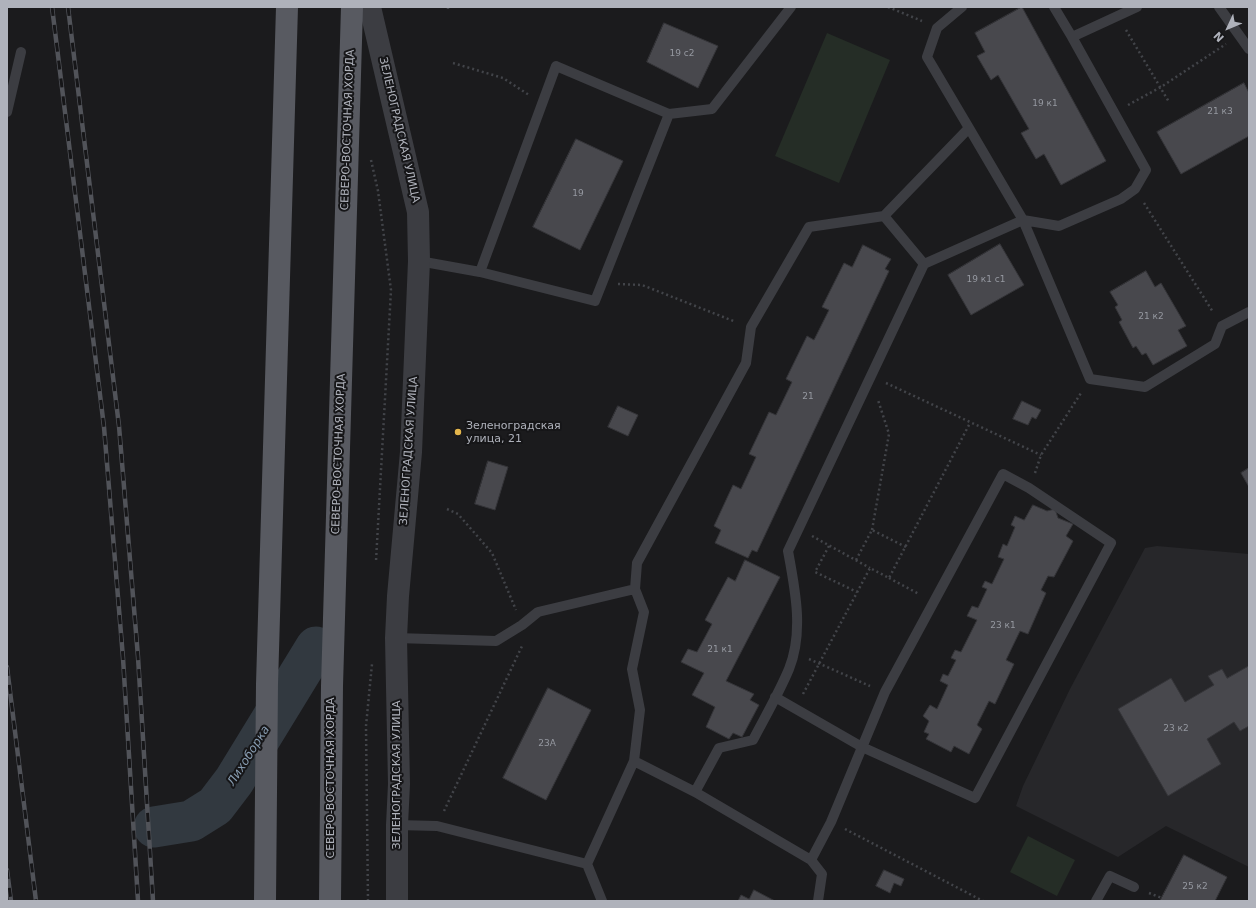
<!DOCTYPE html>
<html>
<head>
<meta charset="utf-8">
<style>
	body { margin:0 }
	#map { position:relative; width:1256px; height:908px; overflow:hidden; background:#1b1b1d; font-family:"DejaVu Sans",sans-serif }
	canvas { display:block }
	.frame { position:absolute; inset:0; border:8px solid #afb2bb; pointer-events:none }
	.north { position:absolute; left:1208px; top:8px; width:40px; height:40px; -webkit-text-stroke:3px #161618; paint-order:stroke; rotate:226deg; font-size:11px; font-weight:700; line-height:16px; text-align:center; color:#afb2bb }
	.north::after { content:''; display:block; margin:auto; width:14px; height:18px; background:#afb2bb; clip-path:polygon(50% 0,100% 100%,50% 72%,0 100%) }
</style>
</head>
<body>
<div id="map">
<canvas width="1256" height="908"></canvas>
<div class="frame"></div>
<div class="north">N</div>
</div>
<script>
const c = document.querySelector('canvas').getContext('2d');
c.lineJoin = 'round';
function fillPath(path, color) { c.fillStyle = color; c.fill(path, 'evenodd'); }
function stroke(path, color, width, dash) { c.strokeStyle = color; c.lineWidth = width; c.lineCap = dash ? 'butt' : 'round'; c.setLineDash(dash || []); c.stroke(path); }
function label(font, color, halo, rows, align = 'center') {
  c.font = font + ' "DejaVu Sans",sans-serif'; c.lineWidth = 4; c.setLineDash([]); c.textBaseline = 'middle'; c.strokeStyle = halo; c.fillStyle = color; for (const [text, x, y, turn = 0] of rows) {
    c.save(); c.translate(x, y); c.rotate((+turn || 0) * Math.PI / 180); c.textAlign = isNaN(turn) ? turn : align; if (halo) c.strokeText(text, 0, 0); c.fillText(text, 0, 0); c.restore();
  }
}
fillPath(new Path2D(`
	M1157,546L1249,554V867L1166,826L1118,857L1016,806L1023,786L1070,689L1145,548Z`), '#27272a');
fillPath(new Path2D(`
	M827,33L890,60L839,183L775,156Z
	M1028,836L1075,860L1057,896L1010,872Z`), '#252d26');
stroke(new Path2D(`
	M154,827L191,821L215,806L234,781L316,647`), '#323940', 41);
const building = new Path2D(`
	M1022,7L1106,161L1061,185L1044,154L1036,159L1021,133L1029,129L998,75L991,80L977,56L985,52L975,33Z
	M664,23L718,46L698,88L647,62Z
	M1244,83L1249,93V136L1181,174L1157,132Z
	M576,139L623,161L580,250L533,227Z
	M1000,244L1024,285L971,315L948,275Z
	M863,245L891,259L885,269L889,271L757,552L752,550L748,558L715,543L721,530L714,526L733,485L741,489L756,457L749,454L769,412L776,415L792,382L786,379L807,336L814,340L829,310L822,307L844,263L852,267Z
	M1146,271L1155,287L1161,283L1186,326L1178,330L1187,346L1153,365L1146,353L1142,355L1136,346L1133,348L1119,322L1122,320L1115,307L1118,305L1110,292Z
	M1022,401L1041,410L1036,419L1032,417L1028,425L1013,419Z
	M618,406L638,415L628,436L608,427Z
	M488,461L508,467L495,510L475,504Z
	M1249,468V487L1241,473Z
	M1033,505L1047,511L1055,509L1058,518L1073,524L1066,536L1073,541L1054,577L1048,576L1041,590L1046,593L1028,634L1020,631L1006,660L1014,664L995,704L989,701L977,725L982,729L969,754L954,746L951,752L926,739L929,734L924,732L929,721L923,716L930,705L937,709L948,685L940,681L943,674L948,676L956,660L951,658L955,650L961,652L977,620L967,616L972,606L978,608L987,589L982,587L985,581L992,584L1004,559L998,557L1003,544L1007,546L1015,527L1011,525L1015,516L1024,520Z
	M745,560L780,577L726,681L754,694L750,700L759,705L742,737L733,733L729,739L706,727L715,707L692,695L704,673L681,662L688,649L697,652L712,624L705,620L728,577L735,581Z
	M1249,666V726L1240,731L1234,722L1207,739L1221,764L1168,796L1118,709L1171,678L1185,702L1214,685L1208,676L1222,669L1227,678Z
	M548,688L591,710L546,800L503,778Z
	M1184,855L1227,877L1215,901H1160Z
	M884,870L904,879L901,886L894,883L890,893L876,886Z
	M754,890L775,901H738L741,895L749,899Z`);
fillPath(building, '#48484d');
stroke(building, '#353539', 1);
stroke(new Path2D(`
	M448,7V9
	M888,7L922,21
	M1126,30L1169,102
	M453,63L503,78L529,95
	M1128,105L1161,87L1226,44
	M371,160L378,191L391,290L376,561
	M1144,203L1213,312
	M618,284L642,285L736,322
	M886,383L1041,455
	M1035,473L1041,455L1081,393
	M447,509L458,514L492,553L516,610
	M872,530L889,434L878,400
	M812,536L870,568
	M829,546L815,572L857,592
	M856,560L872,530L906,547
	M889,578L919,594
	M809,659L870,686
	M803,694L870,568L889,578L970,423
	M444,811L523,644
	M845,829L983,901
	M1149,893L1162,898
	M368,901L366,726L372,664`), '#424449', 2.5, [2, 3]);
stroke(new Path2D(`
	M1054,7L1072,37L1137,7
	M1219,7L1249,49
	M7,112L21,52
	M969,128L1023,220L1090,379L1145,387L1215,344L1222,326L1249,312
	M884,216L924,264L1023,220L1059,226L1121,199L1135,189L1146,170L1072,37
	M419,261L480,272L556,66L669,114L712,109L791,7
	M480,272L595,301L669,114
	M396,638L496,641L522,625L538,612L635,589
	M775,697L862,747L975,798L1111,543L1029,488L1003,474L885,692L831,822L811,860L822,874L818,901
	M634,761L695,792L811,860
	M695,792L719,748L753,740C765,717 779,693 789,669C804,632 795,589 788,551L924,264
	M397,825L437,826L587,864
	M602,901L587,864L634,761L640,710L632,669L644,612L635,589L637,563L746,363L751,327L809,227L884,216L969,128L927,57L937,28L962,7
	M1096,901L1110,876L1134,887`), '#3c3d42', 10);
stroke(new Path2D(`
	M370,7L418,212L419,261L411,452L398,596L396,638L399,784L397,825V901`), '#3c3d42', 22);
stroke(new Path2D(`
	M265,901L267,684L287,7`), '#585a61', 22);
const rail = new Path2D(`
	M52,7L104,427L123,658L138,901
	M68,7L119,426L138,657L153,901
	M7,667L36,901
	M7,870L11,901`);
stroke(rail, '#515359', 4.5);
stroke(rail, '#161618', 3, [9]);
stroke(new Path2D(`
	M330,901L332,686L352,7`), '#585a61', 22);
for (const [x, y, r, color] of [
	[458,432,4,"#e4b64c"]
]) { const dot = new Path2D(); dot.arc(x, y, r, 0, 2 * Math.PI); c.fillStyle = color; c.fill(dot); stroke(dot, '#161618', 1.5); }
label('9px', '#9598a0', null, [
	["19 с2",682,54],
	["19 к1",1045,104],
	["21 к3",1220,112],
	["19",578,194],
	["19 к1 с1",986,280],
	["21 к2",1151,317],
	["21",808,397],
	["23 к1",1003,626],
	["21 к1",720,650],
	["23 к2",1176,729],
	["23А",547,744],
	["25 к2",1195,887]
]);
label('11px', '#afb2bb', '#161618', [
	["СЕВЕРО-ВОСТОЧНАЯ ХОРДА",348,130,-88],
	["ЗЕЛЕНОГРАДСКАЯ УЛИЦА",399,130,77],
	["ЗЕЛЕНОГРАДСКАЯ УЛИЦА",409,451,-86],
	["СЕВЕРО-ВОСТОЧНАЯ ХОРДА",339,454,-88],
	["ЗЕЛЕНОГРАДСКАЯ УЛИЦА",397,775,-90],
	["СЕВЕРО-ВОСТОЧНАЯ ХОРДА",331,778,-90]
]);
label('11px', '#afb2bb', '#161618', [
	["Зеленоградская",466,426],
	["улица, 21",466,439]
], 'left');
label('italic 12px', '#899eb3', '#161618', [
	["Лихоборка",249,756,-58]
]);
</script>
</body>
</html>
